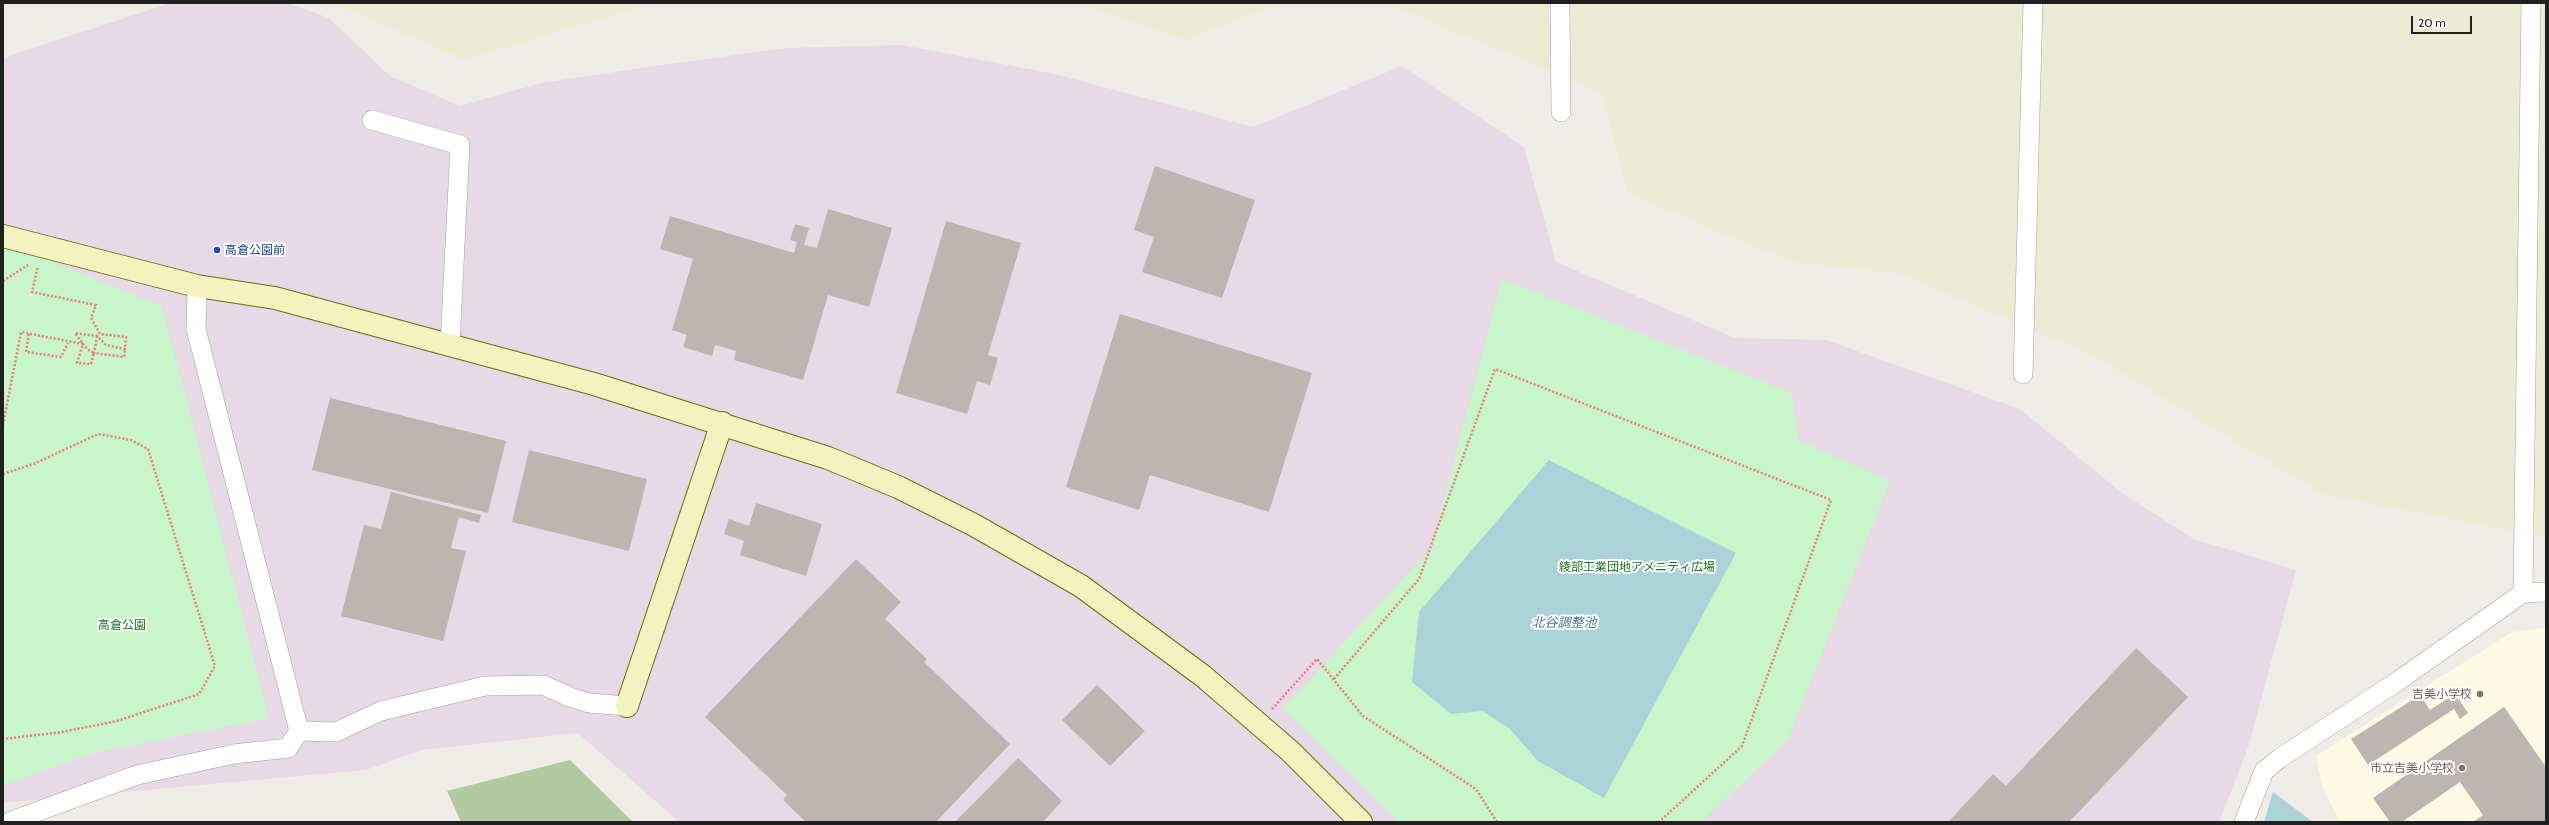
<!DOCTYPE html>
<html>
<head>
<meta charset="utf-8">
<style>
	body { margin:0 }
	#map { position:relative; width:2549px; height:825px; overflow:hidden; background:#efece7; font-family:Cabin,sans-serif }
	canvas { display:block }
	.frame { position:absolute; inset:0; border:4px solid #202020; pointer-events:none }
	.scale { position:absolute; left:2411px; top:16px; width:61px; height:18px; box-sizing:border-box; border:2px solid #202020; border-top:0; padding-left:5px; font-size:12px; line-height:14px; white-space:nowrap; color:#202020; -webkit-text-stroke:3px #fff; paint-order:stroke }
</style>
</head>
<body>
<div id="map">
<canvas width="2549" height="825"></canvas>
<div class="frame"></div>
<div class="scale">20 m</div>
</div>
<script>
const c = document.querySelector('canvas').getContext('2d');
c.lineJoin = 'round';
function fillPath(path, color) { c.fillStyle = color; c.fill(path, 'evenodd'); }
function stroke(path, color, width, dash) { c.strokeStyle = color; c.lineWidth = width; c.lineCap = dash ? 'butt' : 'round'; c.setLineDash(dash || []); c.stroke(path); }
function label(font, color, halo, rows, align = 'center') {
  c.font = font + ' Cabin,"Noto Sans JP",sans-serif'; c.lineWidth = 4; c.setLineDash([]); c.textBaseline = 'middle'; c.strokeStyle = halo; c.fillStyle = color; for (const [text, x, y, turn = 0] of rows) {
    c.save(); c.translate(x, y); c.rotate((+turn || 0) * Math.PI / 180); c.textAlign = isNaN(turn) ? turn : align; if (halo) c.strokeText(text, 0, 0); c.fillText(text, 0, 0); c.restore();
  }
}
fillPath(new Path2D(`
	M170,3H288L329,18L390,76L460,106L541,83L648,67L786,48L902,45L1055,74L1253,127L1402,66L1524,147L1556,262L1735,338L1826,340L2020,409L2122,493L2194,539L2296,570L2248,748L2219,822H679L578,733L422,750L366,770L3,803V58Z`), '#e8d9e6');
fillPath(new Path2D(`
	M2546,628V822H2340L2323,789L2316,756L2512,632Z`), '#fcfae3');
fillPath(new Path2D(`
	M333,3H653L465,60Z
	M1073,3H1282L1185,40Z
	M1385,3H2546V538L2322,494L2092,355L1897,273L1791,262L1628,194L1601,92Z`), '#ececd4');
fillPath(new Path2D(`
	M570,760L633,822H461L447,791Z`), '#afcb9f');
fillPath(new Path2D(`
	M3,248L42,258L162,306L269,718L93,753L3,786Z
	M1502,279L1792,393L1798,440L1890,481L1788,740L1701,822H1399L1283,709L1431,548Z`), '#c8f5c9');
fillPath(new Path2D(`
	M1549,460L1736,553L1604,798L1538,761L1509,728L1482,711L1451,714L1412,682L1419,612Z
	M2273,792L2313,822H2264Z`), '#abd2d9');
fillPath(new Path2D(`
	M1155,166L1255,200L1222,298L1142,272L1154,237L1134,230Z
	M828,209L892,228L869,307L828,295L803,380L734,360L736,351L715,345L712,356L683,347L687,335L672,330L693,259L660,249L670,216L794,253L797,242L790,240L795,224L809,228L804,245L817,248Z
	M946,221L1021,243L988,355L998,358L990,385L977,381L967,414L896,393Z
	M1120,314L1312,373L1269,512L1150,475L1139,510L1066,487Z
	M330,398L506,441L488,513L312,470Z
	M529,450L647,479L629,551L512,522Z
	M391,492L481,515L479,523L459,517L451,548L466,551L443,641L341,616L364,525L381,529Z
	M756,503L822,524L806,576L740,555L744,541L724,534L729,519L749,526Z
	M856,559L901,602L885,619L927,659L924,662L1010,744L936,822H806L783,800L787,795L705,717Z
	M2136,648L2188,697L2069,822H1948L1993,774L2006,786Z
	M1097,685L1145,731L1110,766L1062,720Z
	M2455,694L2468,713L2460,719L2454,709L2368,765L2351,739L2420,695L2430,710Z
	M2504,707L2546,767V822H2473L2483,815L2460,782L2402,822H2390L2373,798Z
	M1018,758L1062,801L1043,822H955Z`), '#bcb5b0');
const street = new Path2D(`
	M1560,3L1561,112
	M372,120L460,145L450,345
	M2023,374L2033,3
	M2523,593L2531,3
	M299,731L336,732L381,711L485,686L543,685L570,697L589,703L627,706
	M9,822L137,775L234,754L288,748L299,731L196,329L197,286
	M2244,822L2264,771L2280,758L2398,681L2523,593L2546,592`);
const secondary = new Path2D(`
	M3,236L197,286L275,298L594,384L828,458L898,487L974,525L1081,586L1203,676L1290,751L1361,822
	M627,706L722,423`);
stroke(street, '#a1a1a1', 20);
stroke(secondary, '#6b6e0f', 24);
stroke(new Path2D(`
	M3,281L28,265
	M29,334L26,352L61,357L68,343
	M97,336L94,353L124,357L125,349
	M3,425L21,332L83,344L77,363L91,364L94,353C85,349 81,341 75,333L97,336L106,345L125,349L126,337L100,334L91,318L96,305L32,292L38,266
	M3,474L36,463L98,434L131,440L148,449L215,666L199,694L117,721L62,732L3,739
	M1334,679L1419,579L1495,369L1831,500L1742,746L1659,822
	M1272,709L1317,659L1363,716L1476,789L1497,822`), '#ed7d7a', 2.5, [2, 2]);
stroke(street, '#fff', 19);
stroke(secondary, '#f4f3c0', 22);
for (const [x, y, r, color] of [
	[217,250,4,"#1a4fb4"],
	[2480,694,4,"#8d6e63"],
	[2462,768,4,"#8d6e63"]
]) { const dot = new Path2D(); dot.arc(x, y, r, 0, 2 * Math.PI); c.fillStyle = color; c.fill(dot); stroke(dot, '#fff', 1.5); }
label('12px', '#164399', '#fff', [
	["高倉公園前",225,250]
], 'left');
label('12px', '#167517', '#fff', [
	["綾部工業団地アメニティ広場",1637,567],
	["高倉公園",122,625]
]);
label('12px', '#785e54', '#fff', [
	["吉美小学校",2472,694],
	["市立吉美小学校",2454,768]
], 'right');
label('italic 13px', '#4d7898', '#fff', [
	["北谷調整池",1564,623]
]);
</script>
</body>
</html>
